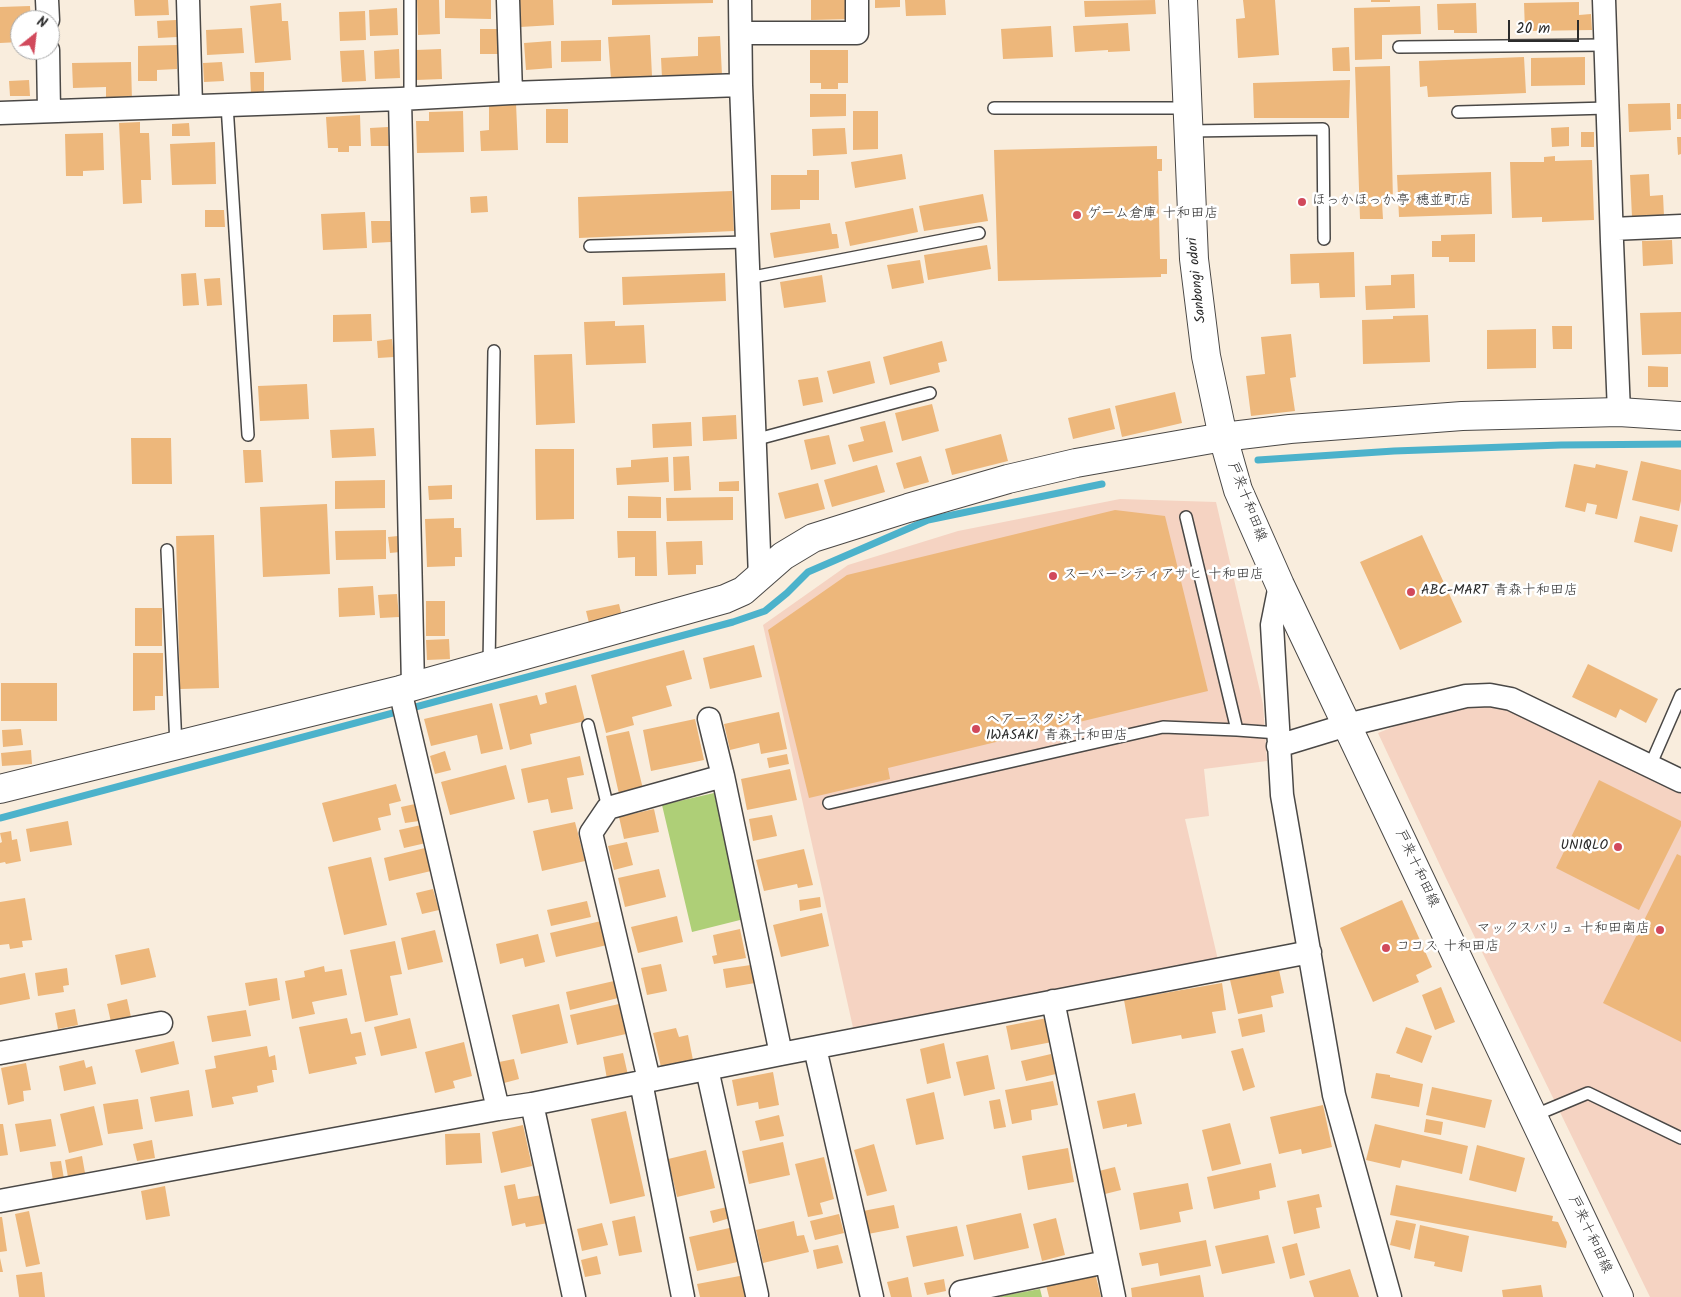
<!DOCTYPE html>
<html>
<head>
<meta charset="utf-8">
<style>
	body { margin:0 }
	#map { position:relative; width:1681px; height:1297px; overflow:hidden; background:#f9eddd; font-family:Kalam,sans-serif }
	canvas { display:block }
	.north { position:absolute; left:10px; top:10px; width:50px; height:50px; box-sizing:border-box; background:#fff; border:1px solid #aaa; border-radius:50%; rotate:29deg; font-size:14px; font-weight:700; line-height:20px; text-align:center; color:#2b2b2b }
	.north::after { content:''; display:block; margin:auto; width:18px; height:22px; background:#d1495b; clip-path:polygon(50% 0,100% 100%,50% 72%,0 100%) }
	.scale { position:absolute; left:1508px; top:20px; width:71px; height:22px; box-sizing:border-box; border:2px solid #2b2b2b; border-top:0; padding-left:6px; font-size:15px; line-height:18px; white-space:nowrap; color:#2b2b2b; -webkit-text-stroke:4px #fff; paint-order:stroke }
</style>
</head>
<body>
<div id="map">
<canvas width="1681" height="1297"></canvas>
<div class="north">N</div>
<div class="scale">20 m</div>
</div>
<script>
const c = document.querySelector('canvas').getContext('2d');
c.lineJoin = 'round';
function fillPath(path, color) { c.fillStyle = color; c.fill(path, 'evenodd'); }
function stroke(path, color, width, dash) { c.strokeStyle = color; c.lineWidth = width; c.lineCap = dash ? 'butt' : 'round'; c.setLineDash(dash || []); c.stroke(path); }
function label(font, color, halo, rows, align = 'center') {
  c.font = font + ' Kalam,"Klee One",sans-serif'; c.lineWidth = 5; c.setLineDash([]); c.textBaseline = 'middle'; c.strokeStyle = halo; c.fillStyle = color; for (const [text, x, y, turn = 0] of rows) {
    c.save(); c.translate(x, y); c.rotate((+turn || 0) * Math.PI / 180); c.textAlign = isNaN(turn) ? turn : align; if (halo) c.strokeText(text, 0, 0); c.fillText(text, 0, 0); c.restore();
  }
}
fillPath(new Path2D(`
	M1120,499L1216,502L1263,704L1267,761L1204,769L1209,816L1185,819L1218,960L854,1032L763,625L848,565L958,531Z
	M1505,702L1681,790V1297H1650L1445,876L1378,733L1443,707Z`), '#f5d3c2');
fillPath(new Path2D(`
	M714,793L744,919L692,932L662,805Z
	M1040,1289L1042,1297H996Z`), '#aecf77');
stroke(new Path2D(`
	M1258,460L1394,451L1561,445L1681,444
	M0,818L733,622L765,611L787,593L808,572L928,520L1102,484`), '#4cb2cb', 7);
fillPath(new Path2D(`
	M134,0H168L169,15L135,16Z
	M417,0H439L440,34L418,35Z
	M445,0H491V19L445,18Z
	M519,0H553L554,25L520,27Z
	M612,0H713V3L612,5Z
	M811,0H850L851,19L811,20Z
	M875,0H900V7L875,8Z
	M905,0H945L946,15L906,16Z
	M1155,0L1156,14L1085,17L1084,1Z
	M1243,0H1275L1279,55L1238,58L1236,19L1245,18Z
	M1371,0H1390V2H1371Z
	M1579,2V15L1591,14L1592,30L1525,31L1524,3Z
	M281,3L282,21H288L291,60L255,63L250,6Z
	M1476,3L1477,33H1454V30H1438L1437,4Z
	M30,6L31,20H20V42L0,43V7Z
	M1420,6L1421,34L1382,35V59L1355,60L1354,8Z
	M397,8L398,35L370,36L369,10Z
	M365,11L366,40L340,41L339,12Z
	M176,20L177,37L158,38L157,21Z
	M1128,23L1130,51L1108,52V50L1075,52L1073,26Z
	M1051,26L1053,57L1003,59L1001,29Z
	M242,28L244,53L207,55L206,30Z
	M480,29H498V54H480Z
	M650,35L652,76L611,79L608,37Z
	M720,36L722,75L662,78L661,58L698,56V37Z
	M601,40V61L561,62V41Z
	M551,41L552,68L526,70L524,43Z
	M177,45V69L157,70V81H138V46Z
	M1349,47L1350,71H1333L1332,48Z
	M399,49L400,78L375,79L374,51Z
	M441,49L442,79L416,80V50Z
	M364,50L366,81L342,82L340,51Z
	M810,50H848V83H838V89H821V83H810Z
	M1524,57L1526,93L1428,97L1427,86L1420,87L1419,61Z
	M1585,57V85L1531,86V58Z
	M131,62L132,101H106V87L73,88L72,63Z
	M222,62L224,81L204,82L203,63Z
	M1390,66L1393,202H1382L1383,219H1360L1355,67Z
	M250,72H264V93L251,94Z
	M29,80L30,96H10L9,81Z
	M1350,80L1349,118H1254L1253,83Z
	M810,94H846V116L810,117Z
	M516,103L518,150L481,151L480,131L489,130V104Z
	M1670,103L1671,130L1629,132L1628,104Z
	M1677,104H1681V119H1677Z
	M546,109H568V143H546Z
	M463,111L464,152L417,153L416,121H429V112Z
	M853,111H878V149L853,150Z
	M360,115L361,146H349V152H338V148H328L326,117Z
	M140,122V133H149L151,180H141L142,203L123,204L119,123Z
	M189,123L190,136H172V124Z
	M388,127L389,146H371L370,128Z
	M1569,127V146L1552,147L1551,128Z
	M845,128L847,154L813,156L812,129Z
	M1581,132H1594V147H1581Z
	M103,133L104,170L83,171V176H66L65,134Z
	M1677,137H1681V154L1678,155Z
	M215,142L216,184L172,185L170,144Z
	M1157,146V159H1162V171H1158L1160,259H1167V274H1161V277L998,281L994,150Z
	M902,154L906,179L855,188L851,162Z
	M1555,156V161L1592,160L1594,220L1542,222V217L1512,218L1510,162H1544V157Z
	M807,170H819V200H800V209L771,210V175H807Z
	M1491,172L1492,214L1399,217L1397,175Z
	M1649,174L1650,196L1663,195L1664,216L1632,217L1630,175Z
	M732,191L734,231L579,238L578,197Z
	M983,194L988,221L924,231L919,206Z
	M487,196L488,212L471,213L470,197Z
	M913,208L918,232L850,246L845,222Z
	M205,210H224L225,227H205Z
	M365,212L367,248L323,250L321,214Z
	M371,221H390L391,242L372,243Z
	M830,223L832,234H837L839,248L774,258L770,233Z
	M1475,234V262H1449V257H1432V241H1441V235Z
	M1672,240L1673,264L1643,266L1642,241Z
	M987,245L991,269L928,280L924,255Z
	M1354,252L1355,297L1320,298L1319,283L1291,284L1290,254Z
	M920,260L924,283L892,289L887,265Z
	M196,273L199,305L183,306L181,274Z
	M725,273L726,301L623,305L622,277Z
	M1414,274L1415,308L1366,310L1365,286L1391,285V275Z
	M822,275L826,302L784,308L780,282Z
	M220,278L222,305L207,306L204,279Z
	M1681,312V354L1642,355L1640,313Z
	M371,314L372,341L333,342V315Z
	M1428,315L1430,362L1363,364L1362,320L1393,319V316Z
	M615,321V326L644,325L646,363L586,365L584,322Z
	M1552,326H1572V349H1553Z
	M1536,329V368L1487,369V330Z
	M1291,334L1296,377L1290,378L1295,411L1251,416L1246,376L1265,374L1261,337Z
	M392,339L394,357L378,358L377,341Z
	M942,341L947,361L938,363L940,372L890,385L883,357Z
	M572,354L575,423L536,425L534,355Z
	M870,361L875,383L833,394L827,371Z
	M1648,366L1668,367V387H1648Z
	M818,377L823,402L803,406L798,380Z
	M307,384L309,419L260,421L258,386Z
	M1175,392L1182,423L1122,437L1115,406Z
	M932,404L939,431L902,441L895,413Z
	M1110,408L1115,429L1073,439L1068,418Z
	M736,415L737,439L703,441L702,417Z
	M885,421L893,452L853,462L848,445L864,441L860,427Z
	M691,422L692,446L653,448L652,424Z
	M374,428L376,456L332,458L330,430Z
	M1001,434L1008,461L952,475L945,449Z
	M829,435L836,464L811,470L804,440Z
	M131,438H171L172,484H132Z
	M535,449H574V519L536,520Z
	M243,450H261L263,482L245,483Z
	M689,456L691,490L674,491L673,457Z
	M921,456L929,482L904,489L896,463Z
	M668,457L669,482L617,485L616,468L631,467V460Z
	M1641,461L1681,470V501L1679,511L1632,500Z
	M1574,464L1595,468L1596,464L1628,471L1617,519L1595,514L1597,505L1587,503L1585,512L1565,507Z
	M877,465L885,492L832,507L824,480Z
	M385,480V508L335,509V481Z
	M739,481V491H719V482Z
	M818,483L825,509L785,519L778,493Z
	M452,485V499L429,500L428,486Z
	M628,496L661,497V518H628Z
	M733,497V520L667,521L666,498Z
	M327,504L330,574L263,577L260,507Z
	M1115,510L1165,516L1208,691L888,768L890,779L809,798L768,630L847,575Z
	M1640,516L1678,525L1672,552L1634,542Z
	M454,518V528H461L462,557H455V566L427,567L425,519Z
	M386,530V559L336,560L335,531Z
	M617,531H656L657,576H635V557L618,558Z
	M214,535L219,688L180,689L176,536Z
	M1422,535L1462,622L1400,650L1360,562Z
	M398,536L400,552L390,553L388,537Z
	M702,541L703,565H696V574L668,575L666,542Z
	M373,586L375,615L339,617L338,588Z
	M397,594L399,617L380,618L378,595Z
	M426,601H445V636H426Z
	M619,604L622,616L589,623L586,611Z
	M135,608H162V646H135Z
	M449,639L450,659L427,660L426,640Z
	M754,645L762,677L710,689L703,658Z
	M684,650L692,679L666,686L672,706L632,717L634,725L606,733L591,675Z
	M133,653H163V696H155V710L133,711Z
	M1588,664L1658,699L1646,723L1620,709L1616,718L1572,697Z
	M1,683H57V721H1Z
	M576,685L585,721L530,734L532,744L510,750L499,704L537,695L540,705L547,703L545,693Z
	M492,703L503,749L481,754L477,735L431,746L424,719Z
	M779,712L787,749L761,754L759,743L730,750L724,724Z
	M695,719L704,760L651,771L643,730Z
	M21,729L23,745L3,747L2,730Z
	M629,731L643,789L619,794L606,736Z
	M31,750L32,764L2,766L1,753Z
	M445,751L451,770L435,774L430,756Z
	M787,754L789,764L769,768L767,758Z
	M580,756L584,775L567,778L573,809L551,813L548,799L528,803L521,769Z
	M506,765L515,799L450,815L441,782Z
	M790,769L797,800L747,810L741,779Z
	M1599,780L1681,821V826L1639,910L1556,868Z
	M396,784L401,801L389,804L391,815L378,818L381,830L333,842L322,803Z
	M415,804L419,821L405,823L401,807Z
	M654,809L659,832L624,839L619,817Z
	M772,815L777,836L753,841L749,819Z
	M68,821L72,845L30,852L26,829Z
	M575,822L585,861L542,871L533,831Z
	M421,825L426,843L404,848L399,830Z
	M11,831L12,840L17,839L21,861L6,864L5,862L0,863V843L2,842L0,833Z
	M627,842L633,865L614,870L608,846Z
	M425,848L431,871L389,881L384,858Z
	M804,849L813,885L798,888L797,884L764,891L756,860Z
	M1677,854L1681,856V1042L1603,1003Z
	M371,857L387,925L344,935L328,867Z
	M659,869L666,897L625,907L618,878Z
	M433,889L439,910L422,914L416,893Z
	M820,897L821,907L800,911L799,900Z
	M25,898L32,940L22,941L23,947L10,949L9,944L0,945V902Z
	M1402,900L1432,967L1416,975L1419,982L1373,1002L1340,928Z
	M587,901L591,917L551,926L547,910Z
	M822,913L829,946L781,957L773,925Z
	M677,916L683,942L638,953L631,927Z
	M601,921L607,945L556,957L550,933Z
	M740,929L746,958L714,964L712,956L717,955L713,935Z
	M435,930L443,962L408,970L401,938Z
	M538,934L545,962L525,967L523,958L500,964L496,944Z
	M395,941L402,974L390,976L398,1015L365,1022L350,950Z
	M149,948L156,977L121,985L115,955Z
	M661,964L667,991L647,995L641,968Z
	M751,965L755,983L726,988L723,969Z
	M324,966L325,972L342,969L347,995L312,1002L315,1014L292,1019L285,981L305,977L304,971Z
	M67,968L69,985L63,986L64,992L38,996L35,973Z
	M1279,970L1284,993L1271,996L1273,1007L1238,1014L1230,980Z
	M25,973L30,999L0,1005V978Z
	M277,978L280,1000L249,1006L245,983Z
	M614,981L618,998L570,1010L566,992Z
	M1222,983L1226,1010L1212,1012L1216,1033L1182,1039L1181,1035L1132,1044L1124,1000Z
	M1441,987L1455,1022L1435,1030L1422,995Z
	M127,999L131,1017L111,1022L107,1004Z
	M559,1004L568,1043L521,1054L512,1015Z
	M619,1004L626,1034L577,1045L570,1015Z
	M75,1009L78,1025L58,1029L55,1013Z
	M246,1010L251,1036L212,1042L207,1016Z
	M1262,1014L1265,1032L1242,1037L1238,1019Z
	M347,1018L351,1034L361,1032L366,1055L355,1057L357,1064L309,1074L299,1027Z
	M410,1018L417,1048L381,1056L374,1027Z
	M1047,1018L1052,1042L1011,1050L1006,1026Z
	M1406,1027L1432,1036L1422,1063L1396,1053Z
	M676,1028L679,1037L688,1035L693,1060L661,1067L653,1033Z
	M174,1041L179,1064L141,1073L135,1050Z
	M464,1042L472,1076L453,1081L455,1088L435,1093L425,1052Z
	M944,1043L951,1078L927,1084L920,1049Z
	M267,1046L269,1057L275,1055L277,1070H272L274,1082L257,1086L258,1092L232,1097L234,1104L212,1108L205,1070L216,1068L214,1056Z
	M1243,1048L1255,1087L1243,1091L1231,1051Z
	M623,1053L628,1075L607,1079L603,1057Z
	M1051,1054L1056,1074L1026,1081L1021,1061Z
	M988,1055L995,1089L964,1096L956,1062Z
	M514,1059L519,1079L504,1083L499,1062Z
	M84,1060L86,1068L92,1066L96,1084L64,1091L59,1066Z
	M26,1063L31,1090L23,1091L24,1101L8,1105L1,1068Z
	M773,1072L779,1105L759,1109L758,1102L737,1106L732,1080Z
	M1376,1073L1390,1075V1077L1423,1084L1419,1107L1371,1098Z
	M1053,1081L1058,1105L1031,1110L1032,1120L1012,1124L1005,1090Z
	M1432,1087L1492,1100L1485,1128L1426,1115Z
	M189,1090L193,1116L155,1122L150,1097Z
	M934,1092L944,1139L916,1145L906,1099Z
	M1135,1093L1142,1124L1127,1127V1124L1103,1129L1097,1101Z
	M138,1099L143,1129L108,1134L103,1104Z
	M1000,1099L1006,1127L994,1129L989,1101Z
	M1323,1105L1332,1147L1302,1154L1301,1149L1279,1154L1270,1117Z
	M94,1106L103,1145L69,1153L60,1114Z
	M626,1111L645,1196L610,1204L591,1119Z
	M779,1115L784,1136L760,1141L755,1121Z
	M51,1119L56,1146L20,1152L15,1124Z
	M1426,1119L1443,1122L1441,1135L1424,1132Z
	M1230,1123L1241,1164L1212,1171L1202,1130Z
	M0,1124H3L8,1155L0,1156Z
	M1375,1124L1468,1146L1462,1174L1402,1160L1400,1168L1366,1160Z
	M523,1125L532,1166L501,1173L492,1132Z
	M480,1133L482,1163L446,1165L445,1134Z
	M152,1140L155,1158L137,1161L133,1144Z
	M783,1142L790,1175L749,1184L742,1151Z
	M874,1144L887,1191L867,1196L854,1150Z
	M1477,1145L1525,1158L1516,1192L1469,1180Z
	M1068,1148L1074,1182L1028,1190L1022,1156Z
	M706,1150L715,1188L677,1197L668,1159Z
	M82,1156L85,1173L68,1177L65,1160Z
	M824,1157L834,1199L820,1203L823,1214L808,1217L795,1164Z
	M61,1161L64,1179L53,1181L50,1162Z
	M1271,1163L1276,1187L1259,1191L1260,1199L1214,1209L1207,1177Z
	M1115,1167L1121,1190L1105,1194L1099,1171Z
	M1188,1183L1193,1209L1179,1212L1181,1222L1140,1230L1133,1193Z
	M515,1184L518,1199L542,1195L548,1223L526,1227L525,1223L512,1226L504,1186Z
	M1396,1185L1553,1216L1552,1221L1558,1222L1567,1242L1566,1248L1390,1215Z
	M165,1186L170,1216L146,1220L141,1191Z
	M1319,1194L1322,1207L1316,1208L1320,1228L1294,1234L1287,1201Z
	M894,1205L899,1228L868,1234L863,1211Z
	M727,1207L730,1218L713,1223L710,1211Z
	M29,1211L40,1264L26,1267L15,1214Z
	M1021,1213L1029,1248L974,1260L966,1225Z
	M839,1214L844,1233L815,1240L810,1221Z
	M635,1216L642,1252L619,1256L612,1221Z
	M0,1217H2L7,1251L0,1252Z
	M1056,1218L1065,1255L1042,1261L1033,1224Z
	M1396,1220L1416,1224L1410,1250L1390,1245Z
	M794,1221L797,1236L804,1235L809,1252L763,1263L756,1230Z
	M602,1223L608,1245L582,1251L577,1229Z
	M1420,1225L1469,1236L1462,1272L1434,1266L1435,1262L1414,1258Z
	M957,1226L964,1256L913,1267L906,1236Z
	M734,1227L742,1261L697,1271L689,1237Z
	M1268,1235L1275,1263L1222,1274L1215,1246Z
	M1206,1240L1211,1266L1160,1276L1158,1263L1142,1266L1139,1253Z
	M1297,1243L1305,1275L1290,1279L1282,1247Z
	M838,1245L843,1263L817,1269L813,1250Z
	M597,1256L601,1274L585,1277L581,1260Z
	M0,1258L3,1272H0Z
	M1350,1269L1359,1297H1314L1309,1281Z
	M42,1272L45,1297H19L16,1275Z
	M1095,1273L1101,1297H1049L1046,1285Z
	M745,1275L750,1297H700L697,1284Z
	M1200,1275L1204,1297H1132L1131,1288Z
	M908,1277L912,1297H891L887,1282Z
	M944,1279L946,1291L927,1295L924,1283Z
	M1541,1285L1543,1297H1503L1502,1290Z`), '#edb77b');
const service = new Path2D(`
	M410,0V99
	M1399,47L1606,45
	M227,105L248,435
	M994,108H1187
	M1458,112L1608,108
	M1189,131L1323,129L1324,239
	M590,246L747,242
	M748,278L979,233
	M754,440L930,393
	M1186,517L1237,730L1278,733
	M167,550L176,746
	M489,665L494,351
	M588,725L608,808
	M1650,766L1681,695
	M829,803L1163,727L1237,730
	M1533,1116L1588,1093L1681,1138`);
const minor = new Path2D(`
	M47,0L48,20
	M188,0L191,106
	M508,0L511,93
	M740,0L741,85L760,578
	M1604,0L1612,242L1619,412
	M741,33H857V0
	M48,50L49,111
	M400,99L413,686
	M0,113L400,99L511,93L741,85
	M1612,229L1681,226
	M1280,585L1272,625L1282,795L1334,1095L1390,1297
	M400,690L498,1109
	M709,719L723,776L781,1054
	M1278,746L1347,725L1466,696L1490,695L1511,699L1681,781
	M1053,1001L1114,1297
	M815,1048L872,1297
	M0,1053L161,1023
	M707,1069L757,1295
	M649,1080L591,833L608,808L723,776
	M641,1082L683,1297
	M532,1104L574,1297
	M0,1201L498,1109L532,1104L781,1054L1310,952
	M961,1292L1106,1262`);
const tertiary = new Path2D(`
	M0,789L400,690L725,599L743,591L783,556L813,538L908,508L1008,479L1076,463L1223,437L1290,429L1462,416L1619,412L1681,416`);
const secondary = new Path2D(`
	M1183,0L1194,259L1206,356L1223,437L1238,490L1280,585L1619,1297`);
stroke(service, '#4a4846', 14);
stroke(minor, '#4a4846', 25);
stroke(tertiary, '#4a4846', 30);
stroke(secondary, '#4a4846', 30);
stroke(service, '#fff', 11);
stroke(minor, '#fff', 22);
stroke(tertiary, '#fff', 28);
stroke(secondary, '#fff', 28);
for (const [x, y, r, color] of [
	[1302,202,5,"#d1495b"],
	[1077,215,5,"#d1495b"],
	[1053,576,5,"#d1495b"],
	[1411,592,5,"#d1495b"],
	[976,729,5,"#d1495b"],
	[1618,847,5,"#d1495b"],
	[1660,930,5,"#d1495b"],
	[1386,948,5,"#d1495b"]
]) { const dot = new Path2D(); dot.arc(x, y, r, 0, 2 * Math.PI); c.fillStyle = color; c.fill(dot); stroke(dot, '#fff', 2); }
label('14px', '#2b2b2b', '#fff', [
	["ほっかほっか亭 穂並町店",1312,202],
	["ゲーム倉庫 十和田店",1087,215],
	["スーパーシティアサヒ 十和田店",1063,576],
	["ABC-MART 青森十和田店",1421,592],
	["ヘアースタジオ",986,721],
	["IWASAKI 青森十和田店",986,737],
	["UNIQLO",1608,847,"right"],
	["マックスバリュ 十和田南店",1650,930,"right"],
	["ココス 十和田店",1396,948]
], 'left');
label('14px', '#2b2b2b', '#fff', [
	["Sanbongi odori",1198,280,-96],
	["戸来十和田線",1246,502,69],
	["戸来十和田線",1416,869,65],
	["戸来十和田線",1589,1235,65]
]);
</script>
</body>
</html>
